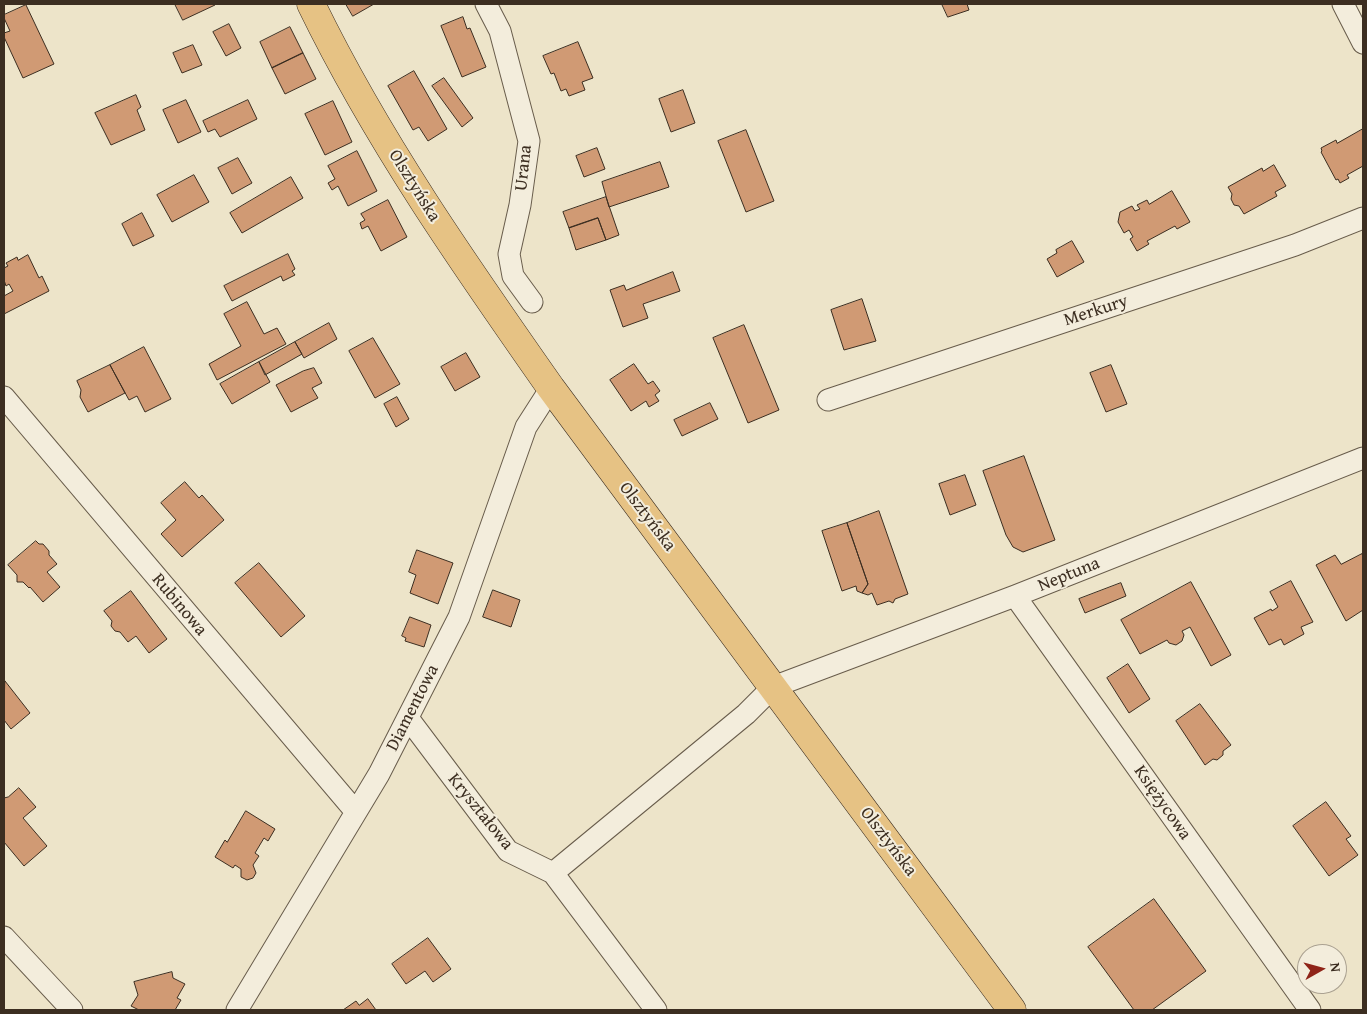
<!DOCTYPE html>
<html>
<head>
<meta charset="utf-8">
<style>
	body { margin:0 }
	#map { position:relative; width:1367px; height:1014px; overflow:hidden; background:#ede4c9; font-family:"Gentium Book Plus",serif }
	canvas { display:block }
	.frame { position:absolute; inset:0; border:5px solid #3c2e21; pointer-events:none }
	.north { position:absolute; left:1297px; top:944px; width:50px; height:50px; box-sizing:border-box; background:#f3eddc; border:1px solid #aaa191; border-radius:50%; rotate:83deg; font-size:14px; font-weight:700; line-height:20px; text-align:center; color:#3c2e21 }
	.north::after { content:''; display:block; margin:auto; width:18px; height:22px; background:#8f2418; clip-path:polygon(50% 0,100% 100%,50% 72%,0 100%) }
</style>
</head>
<body>
<div id="map">
<canvas width="1367" height="1014"></canvas>
<div class="frame"></div>
<div class="north">N</div>
</div>
<script>
const c = document.querySelector('canvas').getContext('2d');
c.lineJoin = 'round';
function fillPath(path, color) { c.fillStyle = color; c.fill(path, 'evenodd'); }
function stroke(path, color, width, dash) { c.strokeStyle = color; c.lineWidth = width; c.lineCap = dash ? 'butt' : 'round'; c.setLineDash(dash || []); c.stroke(path); }
function label(font, color, halo, rows, align = 'center') {
  c.font = font + ' "Gentium Book Plus",serif'; c.lineWidth = 4; c.setLineDash([]); c.textBaseline = 'middle'; c.strokeStyle = halo; c.fillStyle = color; for (const [text, x, y, turn = 0] of rows) {
    c.save(); c.translate(x, y); c.rotate((+turn || 0) * Math.PI / 180); c.textAlign = isNaN(turn) ? turn : align; if (halo) c.strokeText(text, 0, 0); c.fillText(text, 0, 0); c.restore();
  }
}
const building = new Path2D(`
	M175,4H214L215,5L183,20Z
	M346,4H374L353,16Z
	M942,4H967L969,10L948,17Z
	M26,5L54,64L23,78L4,37V33L10,31L4,18V15Z
	M463,17L467,29L470,28L486,67L462,77L441,26Z
	M229,24L241,48L226,56L213,32Z
	M290,27L303,53L272,68L260,42Z
	M578,42L593,78L582,82L585,90L569,96L566,89L561,91L554,73L551,74L543,56Z
	M193,45L202,65L182,73L173,53Z
	M303,53L316,79L285,94L272,68Z
	M414,71L447,129L428,141L419,127L413,130L388,86Z
	M444,78L473,118L462,127L432,86Z
	M683,90L695,123L671,132L659,99Z
	M136,95L141,107L137,110L145,130L111,145L95,113Z
	M186,100L201,132L178,143L163,110Z
	M248,100L257,119L220,137L215,129L208,132L203,121Z
	M333,101L352,142L325,155L305,114Z
	M1363,129V166L1347,175L1349,178L1340,183L1338,179L1336,180L1321,152L1322,151L1321,148L1336,140L1337,143Z
	M746,130L774,201L746,212L718,141Z
	M597,148L605,169L584,177L576,156Z
	M357,151L377,191L348,206L338,186L332,190L328,183L335,179L328,166Z
	M238,158L252,183L232,194L218,168Z
	M660,162L669,187L609,207L602,182Z
	M1274,165L1286,186L1275,192L1277,196L1244,214L1239,206L1234,205L1231,199L1232,194L1228,187L1262,168L1263,171Z
	M194,175L209,202L172,222L157,195Z
	M291,177L303,198L242,233L230,213Z
	M1172,191L1190,222L1177,229L1175,226L1147,241L1149,244L1137,251L1130,239L1133,237L1129,230L1124,233L1118,222L1120,212L1132,206L1135,211L1140,209L1137,205L1147,200L1149,204Z
	M606,197L619,235L606,240L598,218L569,228L563,212Z
	M388,200L407,237L381,251L368,226L362,229L360,223L365,220L361,214Z
	M142,213L154,236L133,246L122,224Z
	M598,218L606,240L576,250L569,228Z
	M1072,241L1084,262L1057,277L1047,259L1057,253L1056,250Z
	M288,254L295,269L292,271L295,275L283,281L281,276L232,301L224,286Z
	M28,255L39,278L42,276L49,291L4,314V296L13,291L9,284L6,286L4,280V268L8,266L6,263L17,257L18,260Z
	M673,272L680,291L643,304L648,318L623,327L610,290L624,285L626,290Z
	M862,299L876,341L844,350L831,310Z
	M247,302L264,334L277,328L286,344L217,380L209,364L241,346L224,314Z
	M329,323L337,339L304,358L295,342Z
	M744,325L779,410L748,423L713,338Z
	M373,338L400,384L375,398L349,351Z
	M295,342L302,354L265,375L259,362Z
	M144,347L171,399L145,412L137,396L129,400L110,365Z
	M466,353L480,377L455,391L441,367Z
	M259,362L270,382L232,404L220,384Z
	M634,364L648,384L653,381L660,391L655,395L659,401L649,407L646,401L631,411L610,380Z
	M110,365L125,393L88,412L80,397L81,390L77,381Z
	M1111,365L1127,404L1106,412L1090,373Z
	M314,368L322,383L312,388L318,398L291,412L276,385L303,371Z
	M397,397L409,419L396,427L384,404Z
	M710,403L718,419L682,436L674,420Z
	M1024,456L1055,540L1023,552L1013,547L1006,535L983,471Z
	M965,475L976,505L950,515L939,484Z
	M185,482L199,498L202,495L224,520L182,557L161,534L176,520L161,503Z
	M879,511L908,594L895,599L893,603L889,601L877,605L872,593L868,595L862,593L868,584L847,523Z
	M847,523L868,584L862,593L857,591L856,586L842,591L822,531Z
	M36,541L39,544H43L49,551V555L57,564L47,572L60,587L43,602L30,587L29,588L23,582H17V575L8,565Z
	M417,550L453,563L438,604L410,593L416,575L409,572Z
	M1362,554L1363,557V610L1346,621L1316,565L1335,555L1341,564Z
	M259,563L305,616L281,637L235,583Z
	M1291,581L1313,622L1301,627L1304,634L1284,645L1281,639L1269,645L1254,618L1271,609L1272,611L1278,607L1270,592Z
	M1191,582L1231,655L1211,666L1190,627L1182,631L1184,635L1182,641L1176,645L1169,643L1167,640L1140,654L1121,620Z
	M1121,583L1126,596L1085,613L1079,599Z
	M493,590L520,600L511,627L483,617Z
	M131,591L167,639L149,653L136,636L128,642L120,632L115,631L111,626L112,621L104,611Z
	M410,617L431,625L424,647L405,641L406,638L402,636Z
	M1128,664L1150,699L1129,713L1107,678Z
	M5,681L30,713L11,729L4,720Z
	M1200,704L1231,745L1223,751V755L1217,760L1213,759L1205,765L1176,721Z
	M19,788L36,807L23,818L47,846L24,866L4,842V798L8,797Z
	M1326,802L1351,836L1346,839L1358,855L1329,876L1293,826Z
	M246,811L275,829L268,841L264,838L255,853L259,856L253,865L256,873L253,878L247,880L241,877V869L235,865L233,868L215,857L225,840L227,842Z
	M1154,899L1206,971L1152,1010H1134L1088,947Z
	M428,938L451,969L433,982L425,971L406,984L392,964Z
	M172,972L173,978L185,984L177,998L181,1000L175,1010H139L131,1006L138,995L134,982Z
	M368,999L376,1010H343L356,1001L359,1005Z`);
fillPath(building, '#d09a74');
stroke(building, '#3c2e21', 1);
const minor = new Path2D(`
	M486,4L500,31L529,141L520,205L509,254L513,276L532,302
	M1343,4L1363,43
	M4,397L356,812
	M828,400L1295,245L1363,218
	M1015,596L1310,1010
	M408,718L508,851L553,873L656,1010
	M553,873L746,714L773,687L1015,596L1363,458
	M4,937L72,1010
	M237,1010L379,774L459,617L526,427L551,388`);
const primary = new Path2D(`
	M311,4C377,140 464,264 551,388L1012,1010`);
stroke(minor, '#685c4b', 23);
stroke(primary, '#3c2e21', 29);
stroke(minor, '#f3eddc', 21);
stroke(primary, '#e6c284', 28);
label('18px', '#3c2e21', '#f3eddc', [
	["Urana",524,168,-84],
	["Olsztyńska",414,186,58],
	["Merkury",1096,311,-18],
	["Olsztyńska",647,517,53],
	["Neptuna",1069,575,-22],
	["Rubinowa",179,605,50],
	["Diamentowa",413,708,-63],
	["Księżycowa",1162,803,55],
	["Kryształowa",480,812,51],
	["Olsztyńska",888,842,53]
]);
</script>
</body>
</html>
